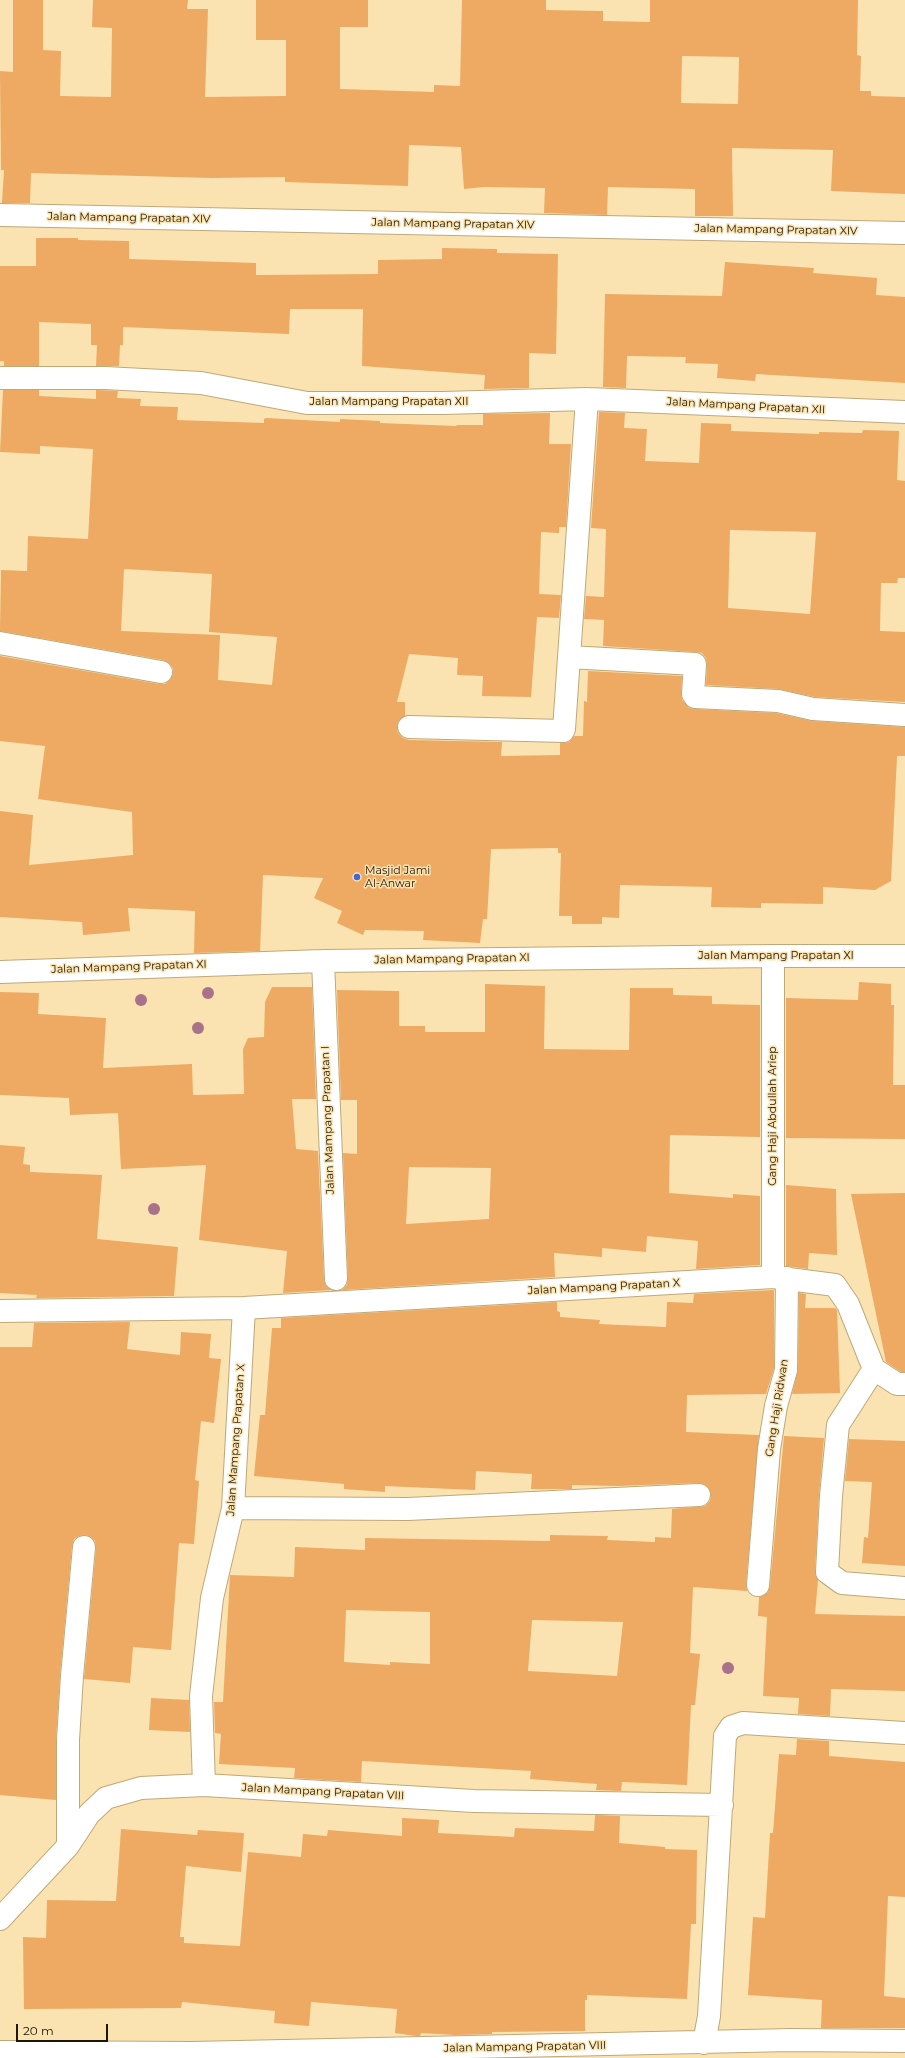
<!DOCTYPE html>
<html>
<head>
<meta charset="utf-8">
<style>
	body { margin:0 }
	#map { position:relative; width:905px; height:2058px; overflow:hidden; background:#fbe3b1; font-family:Montserrat,sans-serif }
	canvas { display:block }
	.scale { position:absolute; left:16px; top:2024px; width:92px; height:18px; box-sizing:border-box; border:2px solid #1e1604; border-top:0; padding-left:5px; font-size:12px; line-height:14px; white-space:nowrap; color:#1e1604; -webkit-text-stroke:3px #fbe3b1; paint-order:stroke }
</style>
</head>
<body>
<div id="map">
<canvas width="905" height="2058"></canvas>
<div class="scale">20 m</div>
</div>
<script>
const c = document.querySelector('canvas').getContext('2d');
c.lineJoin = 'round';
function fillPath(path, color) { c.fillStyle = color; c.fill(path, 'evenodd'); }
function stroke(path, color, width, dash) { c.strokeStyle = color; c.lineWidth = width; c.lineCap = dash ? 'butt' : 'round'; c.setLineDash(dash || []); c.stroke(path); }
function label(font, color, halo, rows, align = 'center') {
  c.font = font + ' Montserrat,sans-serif'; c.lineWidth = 3; c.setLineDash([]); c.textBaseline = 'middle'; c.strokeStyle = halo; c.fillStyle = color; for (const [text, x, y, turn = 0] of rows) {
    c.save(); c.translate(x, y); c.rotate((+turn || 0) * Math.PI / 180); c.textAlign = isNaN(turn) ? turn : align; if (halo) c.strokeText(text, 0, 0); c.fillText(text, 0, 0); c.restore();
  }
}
fillPath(new Path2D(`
	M13,0H43V50L61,51L60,96L111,97L112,28L92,27L93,0H188L187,9H208L205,97L286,96V40H256V0H368V27H340V89L434,92V85L460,86L462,0H546V10L603,11V21L650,22V0H858L857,55L861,56L860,91H871V96L905,97V194L831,191L833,150L732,148L733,216H695V189L608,187L607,215L544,213L545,188L484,187L464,189L461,147L409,145L408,186L285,182V177L211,178L31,173L30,203H2L4,170H1L0,71L13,72ZM682,56L739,57L738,104L681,103Z
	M36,238H78V240L129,241V259L256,263V275L378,274V260L442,259V248L497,249V253L558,254L556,354L529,353V388L484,389L485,375L362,366L363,309H290L289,334L123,327V345H120L119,366H96L97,345H91V324L39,322V366H4V361H0V266H36Z
	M725,262L814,268L813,273L877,278L876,295L905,297V383L756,374L755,381L717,378L718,364L685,363L686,357L627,356L626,388L603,387L605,294L722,296Z
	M3,390H39V396L96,399V390L118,391L117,398L141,399L140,406L178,407L177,420L264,423V419L266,418L340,422V419L380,421V423L456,426L457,425H483V414L550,413L549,444H571L566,527H559V533L541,532L539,594L561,595L559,618L537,617L531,697L482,696L483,676L457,675L458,658L409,654L397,702H405V716L399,720L397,726L398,733L403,738L409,740L502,742L501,756L560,755V743L569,742L574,736H583L584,701L587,702L588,671L682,676L681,693L682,700L689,708L694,709L776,713L812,721L905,727V756H897L891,881L875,890L823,887V904L761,903V908L711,907L712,887L620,885L619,918L602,917V924H572V916H559L561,853H558V848L491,849L487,919H483L480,943L423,940L424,931L365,930L363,935L337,923L342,911L314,898L323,878L263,875L260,951L194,953L195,911L128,908L130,931L83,935L82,922L0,917V811L33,815L29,865L133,855L132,812L38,799L45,746L0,741V656L159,684H165L170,680L173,674V668L169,663L163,660L0,631L1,570L27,571L28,536L88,539L93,449L40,446V454L0,452ZM124,569L212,574L209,632L277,637L272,685L218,680L220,635L121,631Z
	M599,412L625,413L624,428L647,429L645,461L699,463L701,423L731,424V431L819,434V432L862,433L863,430L899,431L897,480L905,481V578H898L897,583H881L880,631L905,632V702L815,697L779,689L706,685L707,664L706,658L702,653L696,652L603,646L604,620L584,619L586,596L604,597L606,529L591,528ZM730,530L816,532L810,614L728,608Z
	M859,982L891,984V1005H894L893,1085H905V1139L786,1138V998L858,1000Z
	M485,984L545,986L544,1049L629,1050L630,988H673V995L712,996V1004L760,1005V1137L670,1135L669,1193L733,1198V1194L760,1196V1265L696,1269L698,1241L647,1236L646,1252L602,1248V1257L554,1253L555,1277L342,1290L347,1285L348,1278L343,1153L357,1154V1100H341L337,990L399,991V1026H425V1032H485ZM409,1167L491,1168L489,1219L406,1224Z
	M272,987H312L316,1099H292L296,1149L318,1151L324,1280L326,1286L331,1290L283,1293L287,1251L199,1240L206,1165L121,1169L118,1113L70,1115L69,1098L0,1095V992L39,993L38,1014L106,1018L103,1068L192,1064L193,1095L244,1094L243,1049L248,1038L264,1037L265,1002Z
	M0,1145L25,1147L23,1164L30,1165V1172L102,1175L97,1239L178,1247L174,1296L36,1298L37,1295L0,1293Z
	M786,1185L836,1189L837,1255L809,1253L808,1269L786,1266Z
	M905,1193V1372H901L886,1362L851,1194Z
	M774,1290V1368L766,1394L687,1395L686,1432L759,1435L746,1584L747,1591L693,1587L690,1653L700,1654L695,1705H691L687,1785L622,1782L621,1791L596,1790L597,1784L530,1779L531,1771L362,1761L361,1782L294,1778L295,1768L219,1764L221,1734L215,1733L214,1702H223L230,1575L294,1577L295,1547L365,1550V1538L550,1541V1535L608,1536L607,1540L655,1542V1537L671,1538L672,1509L705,1506L710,1501L711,1495L709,1488L704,1484L698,1483L617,1486L572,1485V1489H531L532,1474L476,1471L475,1490L385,1486V1492L344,1489V1484L254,1476L260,1415H265L272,1328H281V1318L557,1302V1311L560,1312V1317L600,1320L599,1324L666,1327L667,1302L693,1303L694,1294ZM346,1610L430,1612V1664L390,1662V1665L344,1662ZM532,1620L623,1622L617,1676L528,1671Z
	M799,1293L806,1294L805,1308H835L837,1310L840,1393L792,1394L798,1370Z
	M130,1322L127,1349L180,1355L181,1332L211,1334L209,1358L221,1359L214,1423L201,1421L195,1480L199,1481L194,1544L179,1543L171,1650L133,1647L130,1683L84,1679L96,1548L95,1541L91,1537L86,1535L79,1536L74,1539L72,1546L60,1675L56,1739V1800L0,1795V1347H32L34,1323Z
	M784,1436L824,1438L819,1495L815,1571L818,1580L815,1614L905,1616V1691L831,1689L830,1716L798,1714L799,1698L763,1696L767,1617L758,1616L759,1597L768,1592L770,1586Z
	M849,1439L905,1441V1566L862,1563L864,1537L868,1538L872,1482L845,1481Z
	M151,1698L189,1700L190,1732L149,1730Z
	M797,1739L829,1741V1756L905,1762V1897L888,1896L884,1996L905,1998V2028H821L822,2000L748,1995L753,1917L765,1918L770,1833H773L779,1754L796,1755Z
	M595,1815L620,1816L619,1843L665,1847V1849L697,1850L696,1924H691L687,1999L587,1995V2000H585V2031L492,2032V2034L455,2035L421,2033L420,2036H416L395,2033L397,2009L311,2002L309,2026L274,2023L275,2011L182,2002L181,2008L24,2009L23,1937L46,1938L47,1900L116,1901L121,1829L197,1835L198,1830L244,1833L241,1872L186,1866L180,1937H184V1943L240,1946L248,1852L301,1857L303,1834L327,1836L328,1830L402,1836V1818L439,1820L438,1833L514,1837L515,1828L594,1831Z`), '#eea962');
const minor = new Path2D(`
	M0,215L905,233
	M0,378H105L201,383L307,403H443L587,399L905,412
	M0,643L161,672
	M569,657L695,664L693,694L695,697L778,701L813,709L905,715
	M409,727L563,731L564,729L587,399
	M773,956V1277
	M323,961L336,1279
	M0,972L323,961L773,956H905
	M0,1311L244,1308L773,1277L835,1285L848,1304L874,1369L897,1384H905
	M874,1369L838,1425L831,1496L827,1572L842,1583L905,1588
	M233,1508L408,1509L699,1495
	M758,1585L769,1449L776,1406L786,1370L787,1278
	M204,1785L201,1696L212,1598L233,1508L244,1308
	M68,1846V1740L72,1676L84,1547
	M0,1919L68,1846L89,1814L106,1798L141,1788L204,1785L474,1801L722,1805
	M704,2043L709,2016L725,1736L731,1727L743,1723L905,1733
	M0,2052L192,2053L791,2040L905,2041`);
stroke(minor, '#bfa878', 24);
stroke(minor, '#fff', 22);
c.fillStyle = '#a8728a';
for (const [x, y] of [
	[208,993],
	[141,1000],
	[198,1028],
	[154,1209],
	[728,1668]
]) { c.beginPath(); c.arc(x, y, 6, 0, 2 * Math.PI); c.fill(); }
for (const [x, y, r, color] of [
	[357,877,4,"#3e68d9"]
]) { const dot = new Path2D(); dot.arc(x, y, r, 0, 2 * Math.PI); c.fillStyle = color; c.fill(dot); stroke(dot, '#fbe3b1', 1.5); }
label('11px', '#1e1604', '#fbe3b1', [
	["Jalan Mampang Prapatan XIV",129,218,1],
	["Jalan Mampang Prapatan XIV",453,224,1],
	["Jalan Mampang Prapatan XIV",776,230,1],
	["Jalan Mampang Prapatan XII",389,402],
	["Jalan Mampang Prapatan XII",746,406,3],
	["Jalan Mampang Prapatan XI",776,956],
	["Jalan Mampang Prapatan XI",452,959,-1],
	["Jalan Mampang Prapatan XI",129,967,-2],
	["Gang Haji Abdullah Ariep",773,1116,-90],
	["Jalan Mampang Prapatan I",328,1120,-92],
	["Jalan Mampang Prapatan X",604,1287,-3],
	["Gang Haji Ridwan",777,1408,-81],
	["Jalan Mampang Prapatan X",236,1440,-86],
	["Jalan Mampang Prapatan VIII",323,1792,3],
	["Jalan Mampang Prapatan VIII",525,2047,-1]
]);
label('11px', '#1e1604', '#fbe3b1', [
	["Masjid Jami",365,871],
	["Al-Anwar",365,884]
], 'left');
</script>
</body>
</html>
